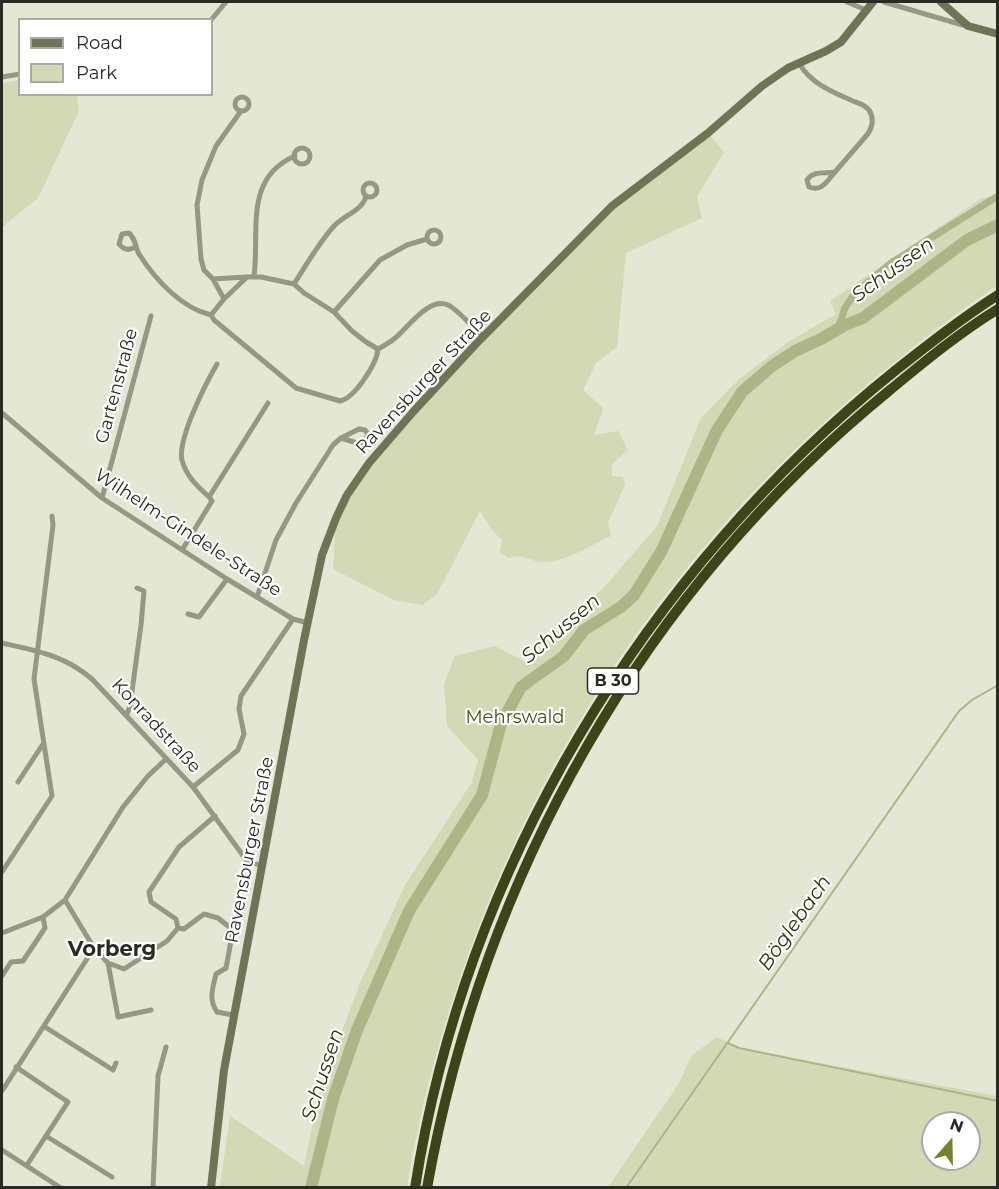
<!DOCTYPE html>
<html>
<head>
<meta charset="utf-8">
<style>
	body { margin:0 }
	#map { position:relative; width:999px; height:1189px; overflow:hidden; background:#e3e7d3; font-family:Montserrat,sans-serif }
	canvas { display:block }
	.frame { position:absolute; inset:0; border:3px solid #292b23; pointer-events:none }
	.legend { position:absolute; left:18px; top:18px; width:195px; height:78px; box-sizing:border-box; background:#fff; border:2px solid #a9aaa7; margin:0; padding:8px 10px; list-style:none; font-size:18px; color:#292b23 }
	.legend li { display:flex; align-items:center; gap:12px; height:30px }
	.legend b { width:30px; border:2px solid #a9aaa7 }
	.north { position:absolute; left:921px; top:1111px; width:60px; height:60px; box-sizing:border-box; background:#fff; border:2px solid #a9aaa7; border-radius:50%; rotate:20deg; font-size:16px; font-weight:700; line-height:24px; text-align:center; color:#292b23 }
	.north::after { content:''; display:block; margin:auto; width:21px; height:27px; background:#78812c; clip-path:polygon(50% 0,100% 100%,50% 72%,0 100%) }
</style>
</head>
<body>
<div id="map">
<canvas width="999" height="1189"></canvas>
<div class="frame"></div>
<ul class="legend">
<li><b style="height:8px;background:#6f7456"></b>Road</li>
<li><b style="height:16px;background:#d3d9b5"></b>Park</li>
</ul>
<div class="north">N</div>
</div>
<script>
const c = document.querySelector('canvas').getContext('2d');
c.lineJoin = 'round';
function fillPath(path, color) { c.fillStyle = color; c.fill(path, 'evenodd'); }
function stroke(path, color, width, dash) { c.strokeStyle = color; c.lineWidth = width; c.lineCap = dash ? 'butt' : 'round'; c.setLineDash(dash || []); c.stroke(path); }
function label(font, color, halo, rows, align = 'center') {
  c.font = font + ' Montserrat,sans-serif'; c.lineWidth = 4.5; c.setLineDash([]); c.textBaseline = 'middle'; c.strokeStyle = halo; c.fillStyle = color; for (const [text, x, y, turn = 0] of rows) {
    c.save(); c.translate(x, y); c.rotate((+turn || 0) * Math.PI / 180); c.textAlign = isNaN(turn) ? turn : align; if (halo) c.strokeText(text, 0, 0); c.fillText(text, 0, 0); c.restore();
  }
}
fillPath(new Path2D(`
	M19,80L20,94L77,95L79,111L38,198L2,227V83Z
	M708,133L724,152L697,197L702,218L626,253L617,347L596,363L583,390L603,408L594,435L618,431L628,450L612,464V476L623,477L625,485L608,522L611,536C590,545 569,561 545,562C532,563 522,552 509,558L500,553L502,540L492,530L480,511L437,594L423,605L394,600L333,569L336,518L388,440L612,206Z
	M997,196V286C958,311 922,340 886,369C632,574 461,866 407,1187H220L230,1116L304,1166L320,1089L361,981L405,885L472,782L478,760L447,726L444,684L455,656L495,646L526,662L607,584L657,526L701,418L738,380L788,342L836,314L830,301L982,198Z
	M717,1037L739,1048L997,1096V1187H608L678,1085L692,1055ZM933,1123H969V1159H933Z`), '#d3d9b5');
stroke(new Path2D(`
	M728,1043L739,1048L998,1101
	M626,1188L959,711L972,700L998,685`), '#adb485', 2);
stroke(new Path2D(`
	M838,329L845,308L855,293L891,263L998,196`), '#adb485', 7);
stroke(new Path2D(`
	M311,1188L333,1099L357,1030L409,911L482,795L501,724L521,687L564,656L584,630L621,607L634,595L661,552L717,430L742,392L772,366L795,351L821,339L845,325L863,318L967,240L998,225`), '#adb485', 12);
stroke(new Path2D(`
	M847,2L866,10
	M884,2L966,26
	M211,20L226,2
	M799,63C810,83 832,92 853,101C858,103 865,105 869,110C875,119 872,129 866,136L835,172C825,174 813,170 807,180L809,187C822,192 827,181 835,172
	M2,77L20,74
	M235 104a7 7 0 1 1 14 0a7 7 0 1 1-14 0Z
	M294 156a8 8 0 1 1 16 0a8 8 0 1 1-16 0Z
	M363 190a7 7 0 1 1 14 0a7 7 0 1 1-14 0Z
	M427 237a7 7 0 1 1 14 0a7 7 0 1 1-14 0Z
	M135,247C129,251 124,250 119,244L122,234L129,233C136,239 135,247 139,254C155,279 181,308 211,315
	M254,276C260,233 243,178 295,156
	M213,279L204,270L201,259L197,205L202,180L216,146L241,111
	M294,284C307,264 319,242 335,225C345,215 363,210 366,196
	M224,299L213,279L246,277
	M334,312L380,260L407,245L427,239
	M378,349L366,342L352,331L334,312L304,293L294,284L261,277H247L224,299L211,315L214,320L296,388L340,401C355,398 377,363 378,349C383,346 389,343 394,339C407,329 430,294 450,306C462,314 473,328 484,337
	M2,413L102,498L227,579L293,619L308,623
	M209,497C197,486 186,476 182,460C177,440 206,383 217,364
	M102,498L151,316
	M182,550L212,501L209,497L268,403
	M257,597L276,540L296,503L333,445L341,438L357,443L364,442L368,434L365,430L359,429L341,438
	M188,614L199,617L227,579
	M2,643C37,651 64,655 92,679L193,787L247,861L262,866
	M127,714L130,706L141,625L144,591L137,588
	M18,782L43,744
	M193,787L238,750L244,734L239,709L241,696L293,619
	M2,872L52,796L34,679L53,525L52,516
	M178,928L176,919L151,902L149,892L179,847L215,816
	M2,933L43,917L65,900L123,807L148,776L166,759
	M94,948L108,963L124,969L167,941L178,928L184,929L204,914L218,918L233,930L226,968L216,974C213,988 208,999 217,1012L233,1015
	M108,963L118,1017L151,1010
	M2,976L11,962L23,961L45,928L43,917
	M45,1027L113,1070L116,1063
	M16,1067L68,1102L27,1165
	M2,1091L94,948L65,900
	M46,1136L112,1177
	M2,1150L61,1188
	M153,1188L158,1076L166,1047`), '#959884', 5);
stroke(new Path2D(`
	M941,2L968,26L998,34
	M211,1188L224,1070L304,640L322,555L336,518L347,495L369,463L413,412L475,345L612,206L708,133L762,86L788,68L826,51L841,42L873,2`), '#6f7456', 8);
stroke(new Path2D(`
	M415,1188C465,868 644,572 896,370C929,344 962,318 998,295
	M427,1188C483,874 642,592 890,390C924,362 959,333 998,309`), '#3f4418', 10);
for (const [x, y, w] of [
	[613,681,51]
]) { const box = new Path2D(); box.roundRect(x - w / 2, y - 13, w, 26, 4.5); c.fillStyle = '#fff'; c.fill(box); stroke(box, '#292b23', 1.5); }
label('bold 16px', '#292b23', null, [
	["B 30",613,681]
]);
label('18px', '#292b23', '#fff', [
	["Ravensburger Straße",424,382,-47],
	["Gartenstraße",117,386,-75],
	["Wilhelm-Gindele-Straße",188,533,33],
	["Konradstraße",156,726,47],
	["Ravensburger Straße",250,850,-79]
]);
label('18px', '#494e18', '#fff', [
	["Mehrswald",515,718]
]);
label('italic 20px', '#2e320c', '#fff', [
	["Schussen",893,270,-36],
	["Schussen",561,629,-40],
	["Böglebach",795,923,-55],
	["Schussen",323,1075,-72]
]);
label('bold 21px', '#292b23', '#fff', [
	["Vorberg",112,950]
]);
</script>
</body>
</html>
